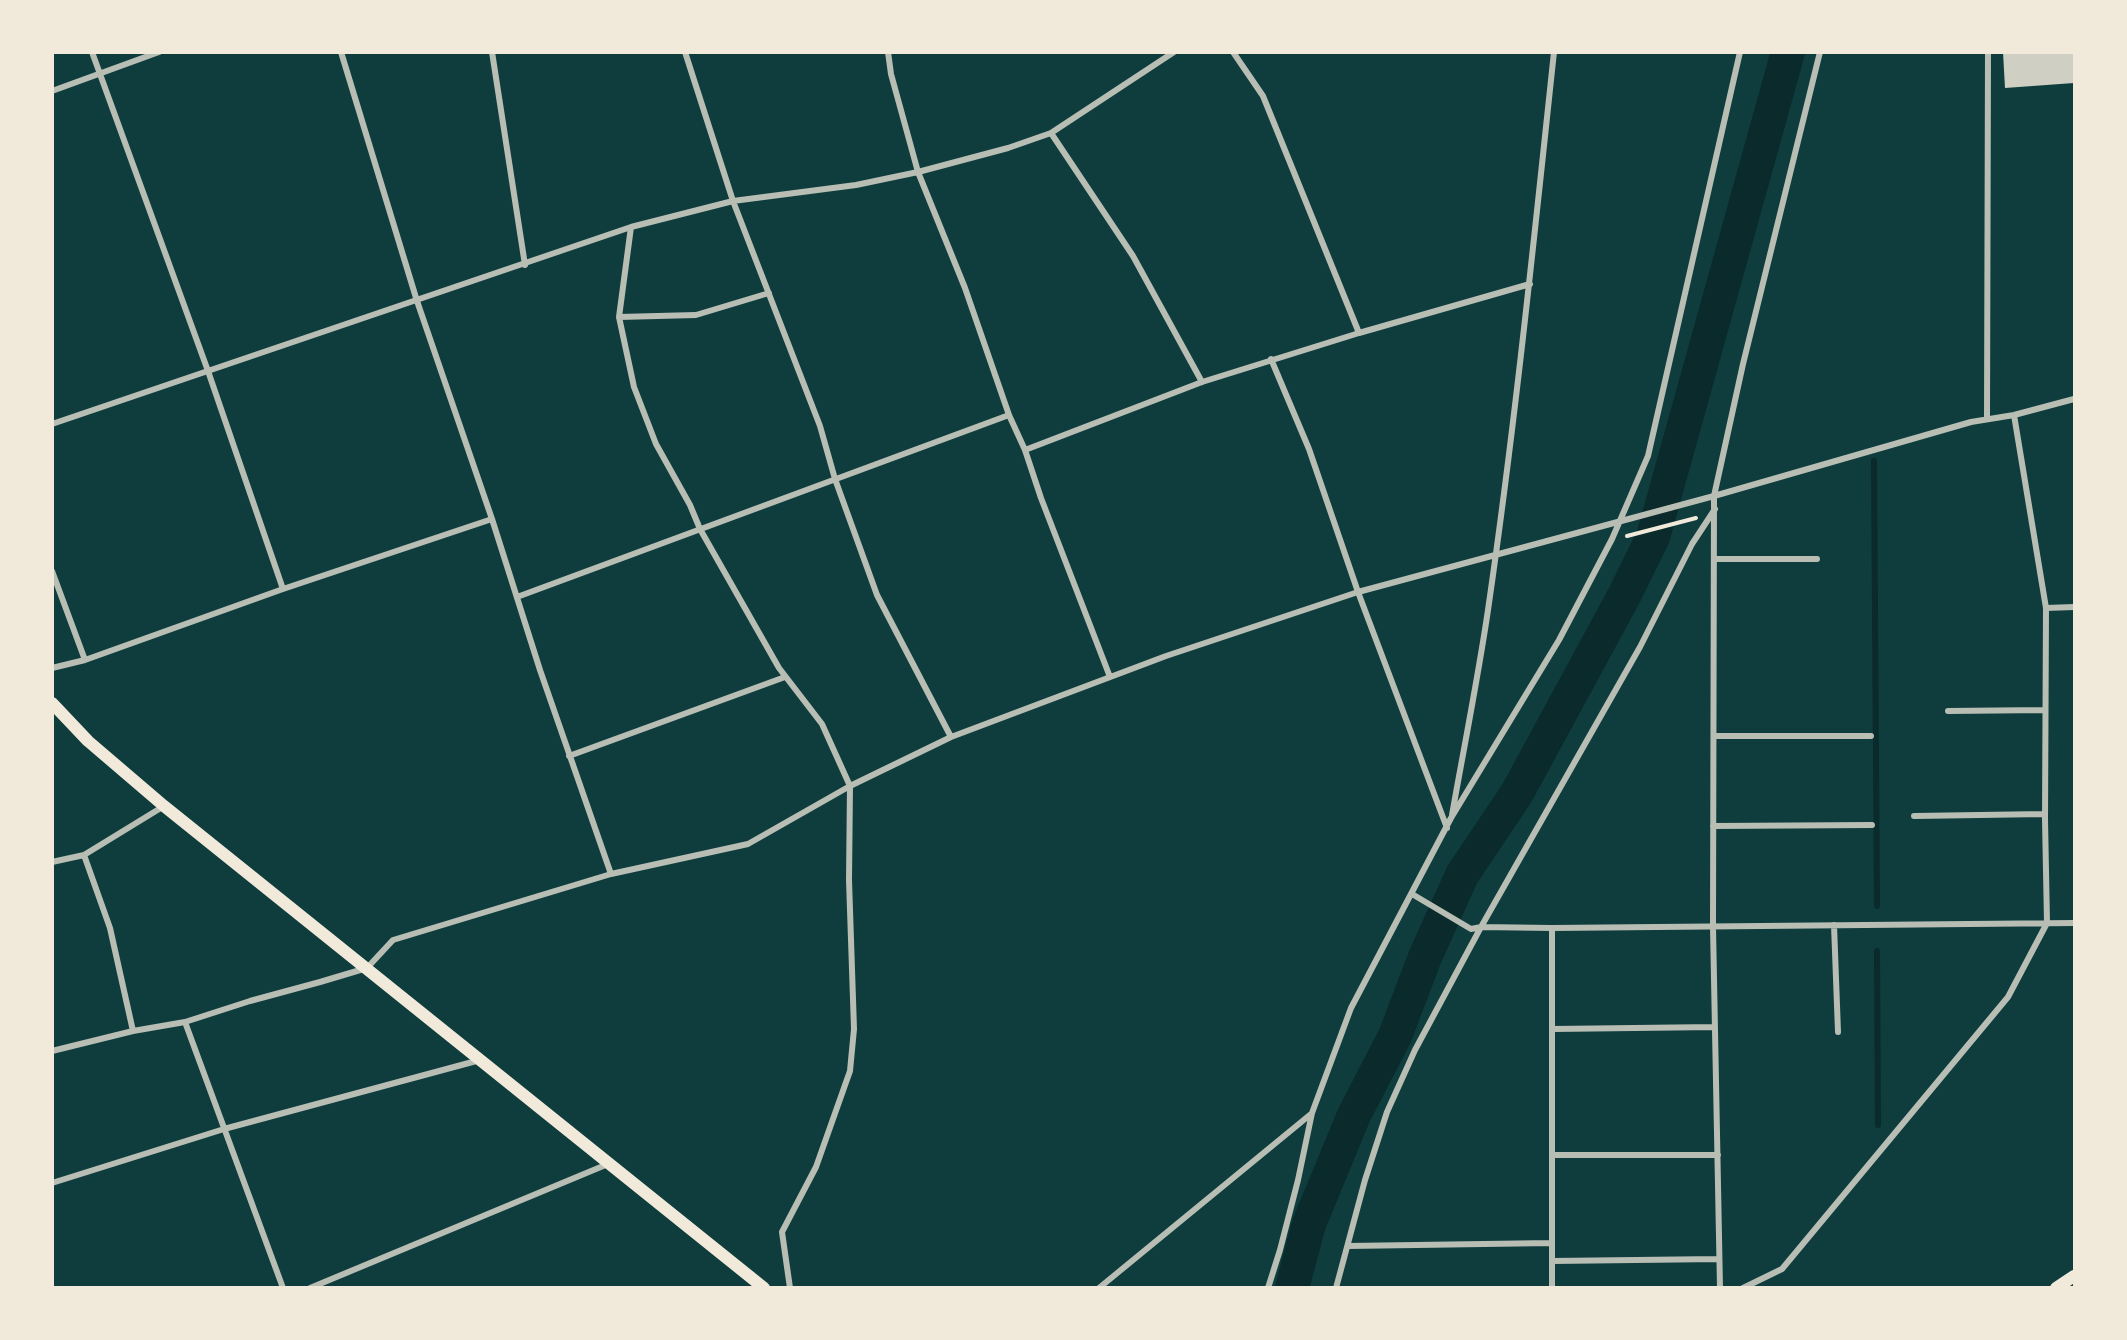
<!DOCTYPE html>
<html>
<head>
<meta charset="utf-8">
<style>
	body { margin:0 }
	#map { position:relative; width:2127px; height:1340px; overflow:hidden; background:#0f3d3e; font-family:"Public Sans",sans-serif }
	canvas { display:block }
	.frame { position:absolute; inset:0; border:54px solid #f1e9da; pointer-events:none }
</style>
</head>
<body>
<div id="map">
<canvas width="2127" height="1340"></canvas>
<div class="frame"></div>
</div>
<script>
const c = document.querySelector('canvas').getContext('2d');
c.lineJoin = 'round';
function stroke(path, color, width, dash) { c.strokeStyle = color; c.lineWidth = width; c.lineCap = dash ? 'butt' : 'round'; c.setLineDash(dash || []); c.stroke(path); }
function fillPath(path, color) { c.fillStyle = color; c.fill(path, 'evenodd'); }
stroke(new Path2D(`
	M1874,461L1877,906
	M1877,951L1878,1125`), '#0a2a2b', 6);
stroke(new Path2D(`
	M1292,1288L1309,1224L1354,1115L1395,1036L1425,957L1462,875L1517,793L1625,594L1653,537L1788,52`), '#0a2a2b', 34);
fillPath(new Path2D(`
	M2003,52H2074V83L2005,88Z`), '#cfcfc3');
stroke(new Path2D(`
	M1627,536L1696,518`), '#f1e9da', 4);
stroke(new Path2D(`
	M92,52L208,371L283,589
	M492,52L525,265
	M685,52L733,201L820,426L835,479L877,595L951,737
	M888,52L891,74L918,172L965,288L1009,415L1025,450L1041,498L1110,677
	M1233,52L1263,96L1359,333
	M52,91L159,52
	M1051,133L1133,256L1202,382
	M631,227L619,317L634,387L656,444L690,505L700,529L779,668L822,724L850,786L849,880L854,1029L850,1071L816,1167L782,1232L790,1288
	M619,317L696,315L769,293
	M1271,359L1309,449L1358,592L1447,828
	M1987,419L1988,52
	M52,424L631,227L733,201L856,185L918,172L1008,148L1051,133L1174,52
	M1025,450L1202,382L1359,333L1530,284
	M492,519L540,670L611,874
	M1715,559H1817
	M52,571L85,660
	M517,597L1009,415
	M2046,608L2074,607
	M52,668L85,660L283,589L492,519L417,301L341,52
	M1948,711L2045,710
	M1714,736H1871
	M569,756L785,677
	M1452,815C1464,747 1478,678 1488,610C1515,425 1534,239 1554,52
	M1914,816L2045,814
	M1713,826L1872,825
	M84,855L110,928L133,1031
	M52,862L84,855L164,806
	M1412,894L1471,929L1481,927L1552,928
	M1834,925L1838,1032
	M185,1022L283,1288
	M1553,1029L1715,1027
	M52,1051L133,1031L185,1022L250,1001L320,982L367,968L393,940L611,874L748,844L850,786L951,737L1166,656L1358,592L1714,496L1971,422L2014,415L2074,399
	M1553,1155H1718
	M52,1183L224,1129L480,1060
	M1348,1246L1552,1243
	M1552,1261L1719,1259
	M310,1288L608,1164
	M1099,1288L1311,1114
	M1268,1288L1280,1250L1298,1180L1312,1113L1351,1008L1451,818L1559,640L1612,539L1648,456L1740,52
	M1336,1288L1365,1180L1387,1112L1415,1050L1481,927L1640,647L1692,544L1715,509
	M1552,1288V928L2074,923
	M1720,1288L1713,927L1714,496L1743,364L1820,52
	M1743,1288L1782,1269L2008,997L2047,923L2045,819L2046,608L2014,415`), '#b8beb3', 6);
stroke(new Path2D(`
	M52,703L88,741L164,806L764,1288
	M2056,1288L2074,1276`), '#f1e9da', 12);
</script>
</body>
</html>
